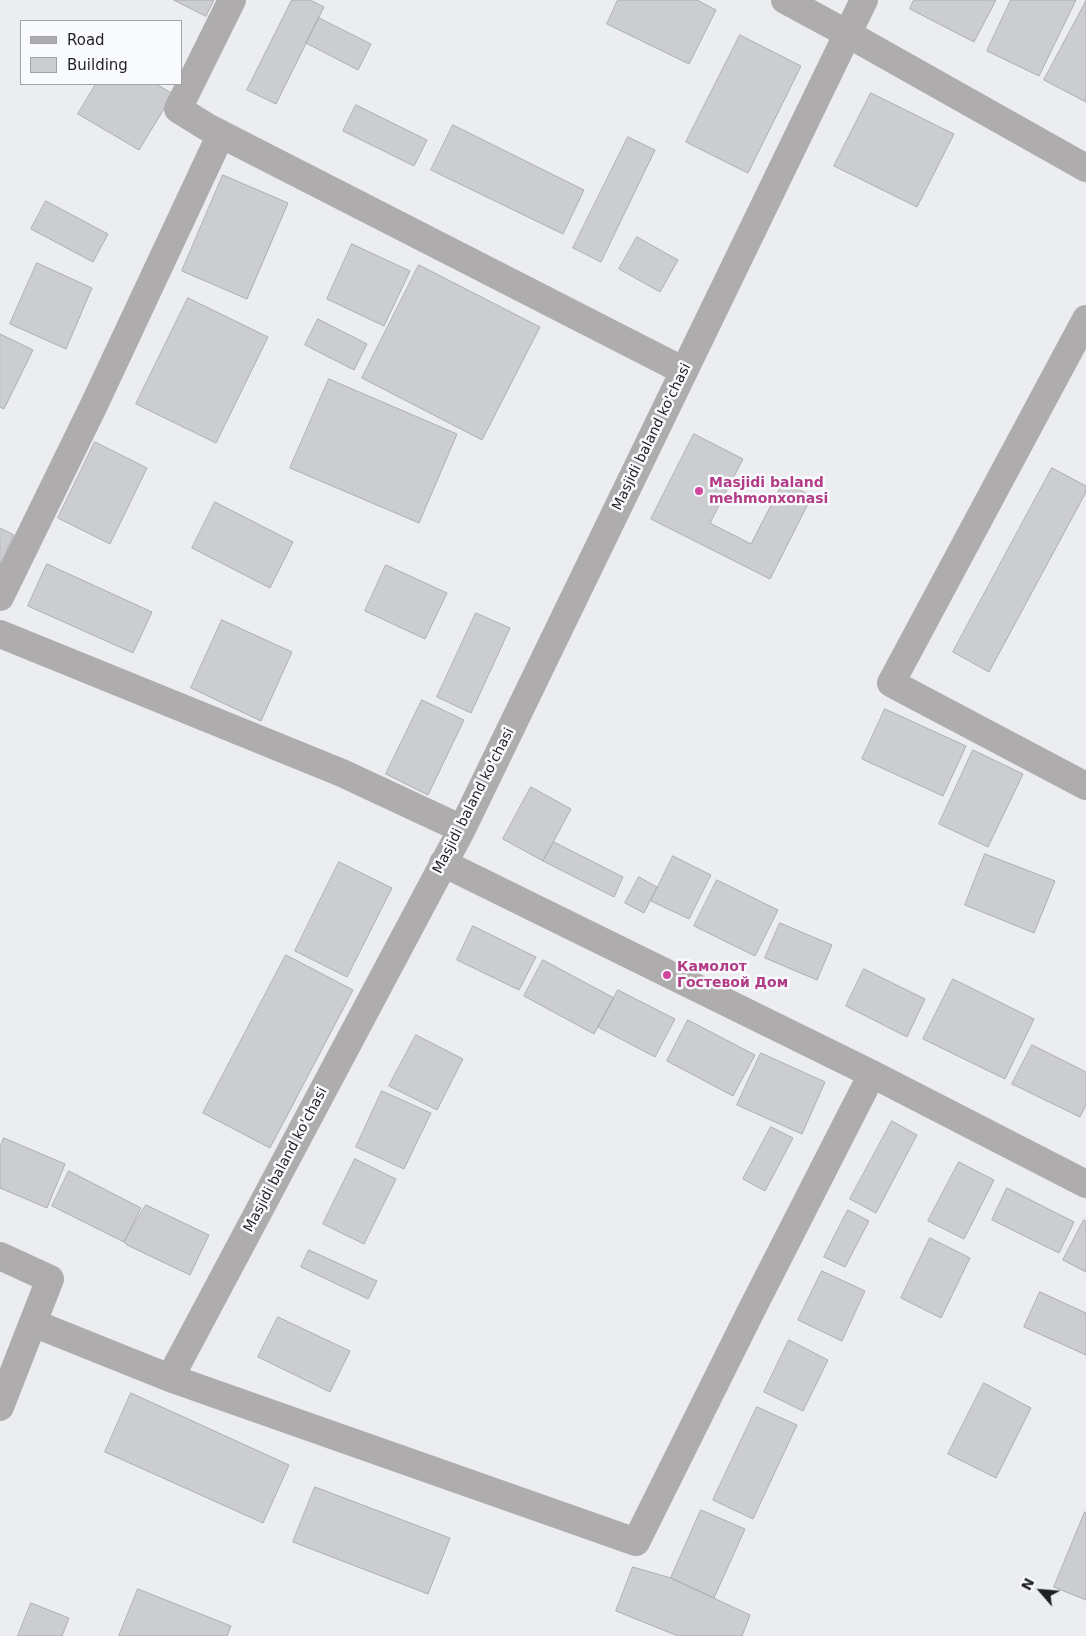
<!DOCTYPE html>
<html>
<head>
<meta charset="utf-8">
<style>
	body { margin:0 }
	#map { position:relative; width:1086px; height:1636px; overflow:hidden; background:#ebedf1; font-family:"DejaVu Sans",sans-serif }
	canvas { display:block }
	.legend { position:absolute; left:20px; top:20px; width:162px; height:65px; box-sizing:border-box; background:#f9fafe; border:1px solid #a2a3a6; margin:0; padding:6px 9px; list-style:none; font-size:15px; color:#1f2021 }
	.legend li { display:flex; align-items:center; gap:10px; height:25px }
	.legend b { width:25px; border:1px solid #a2a3a6 }
	.north { position:absolute; left:1016px; top:1566px; width:50px; height:50px; -webkit-text-stroke:4px #f9fafe; paint-order:stroke; rotate:297deg; font-size:14px; font-weight:700; line-height:20px; text-align:center; color:#1f2021 }
	.north::after { content:''; display:block; margin:auto; width:18px; height:22px; background:#1f2021; clip-path:polygon(50% 0,100% 100%,50% 72%,0 100%) }
</style>
</head>
<body>
<div id="map">
<canvas width="1086" height="1636"></canvas>
<ul class="legend">
<li><b style="height:6px;background:#aeacac"></b>Road</li>
<li><b style="height:14px;background:#cbcdd0"></b>Building</li>
</ul>
<div class="north">N</div>
</div>
<script>
const c = document.querySelector('canvas').getContext('2d');
c.lineJoin = 'round';
function fillPath(path, color) { c.fillStyle = color; c.fill(path, 'evenodd'); }
function stroke(path, color, width, dash) { c.strokeStyle = color; c.lineWidth = width; c.lineCap = dash ? 'butt' : 'round'; c.setLineDash(dash || []); c.stroke(path); }
function label(font, color, halo, rows, align = 'center') {
  c.font = font + ' "DejaVu Sans",sans-serif'; c.lineWidth = 5; c.setLineDash([]); c.textBaseline = 'middle'; c.strokeStyle = halo; c.fillStyle = color; for (const [text, x, y, turn = 0] of rows) {
    c.save(); c.translate(x, y); c.rotate((+turn || 0) * Math.PI / 180); c.textAlign = isNaN(turn) ? turn : align; if (halo) c.strokeText(text, 0, 0); c.fillText(text, 0, 0); c.restore();
  }
}
const building = new Path2D(`
	M174,0H214L206,16Z
	M292,0H310L324,7L276,104L247,90Z
	M618,0H697L716,10L689,64L607,24Z
	M914,0H996L974,42L910,9Z
	M1011,0H1076L1039,76L987,51Z
	M1086,1V102L1044,80Z
	M319,18L371,44L358,70L306,43Z
	M740,35L801,66L748,173L686,142Z
	M96,84H156L173,94L139,150L78,114Z
	M871,93L954,134L917,207L834,166Z
	M356,105L427,140L414,166L343,131Z
	M453,125L584,190L563,234L431,170Z
	M628,137L655,150L601,262L573,248Z
	M223,175L288,203L247,299L182,271Z
	M46,201L108,234L93,262L31,229Z
	M637,237L678,260L660,292L619,269Z
	M352,244L410,271L384,326L327,299Z
	M37,263L92,288L66,349L10,324Z
	M419,265L540,327L482,440L362,378Z
	M188,298L268,337L216,443L136,404Z
	M318,319L367,344L354,370L305,345Z
	M0,334L33,350L4,409L0,407Z
	M329,379L457,434L419,523L290,468Z
	M694,434L743,459L710,523L751,544L783,482L812,496L770,579L651,519Z
	M95,442L147,468L110,544L58,518Z
	M1052,468L1086,486V492L989,672L953,652Z
	M215,502L293,542L270,588L192,548Z
	M0,528L14,535L0,565Z
	M47,564L152,612L133,653L28,606Z
	M386,565L447,593L425,639L365,611Z
	M476,613L510,628L471,713L437,697Z
	M222,620L292,652L261,721L191,688Z
	M422,700L464,720L428,795L386,774Z
	M885,709L966,746L943,796L862,759Z
	M973,750L1023,774L988,847L939,824Z
	M531,787L571,809L543,861L503,839Z
	M554,842L623,877L614,897L543,861Z
	M985,854L1055,881L1034,933L965,905Z
	M673,856L711,875L689,919L651,901Z
	M339,862L392,888L347,977L295,951Z
	M639,877L657,887L644,913L625,903Z
	M717,880L778,910L755,956L694,926Z
	M780,923L832,945L817,980L765,958Z
	M473,926L536,957L519,990L457,960Z
	M286,955L353,990L270,1148L203,1113Z
	M543,960L614,998L594,1034L524,996Z
	M864,969L925,999L907,1037L846,1006Z
	M953,979L1034,1019L1005,1079L923,1039Z
	M618,990L675,1019L655,1057L598,1027Z
	M688,1020L755,1055L733,1096L667,1061Z
	M416,1035L463,1059L437,1110L389,1086Z
	M1032,1045L1086,1072V1105L1080,1117L1012,1084Z
	M761,1053L825,1082L802,1134L737,1105Z
	M382,1091L431,1113L404,1169L356,1147Z
	M892,1121L917,1135L876,1213L850,1199Z
	M771,1127L793,1138L765,1191L743,1179Z
	M4,1138L65,1164L47,1208L0,1188V1147Z
	M355,1159L396,1179L364,1244L323,1224Z
	M959,1162L994,1180L964,1239L928,1221Z
	M69,1171L141,1208L124,1242L52,1206Z
	M1007,1188L1074,1222L1059,1253L992,1220Z
	M146,1205L209,1235L190,1275L127,1245L124,1242Z
	M848,1210L869,1221L845,1267L824,1257Z
	M1084,1220L1086,1221V1272L1063,1260Z
	M930,1238L970,1258L941,1318L901,1298Z
	M309,1250L377,1281L368,1299L301,1267Z
	M822,1271L865,1291L842,1341L798,1320Z
	M1040,1292L1086,1313V1355L1024,1327Z
	M278,1317L350,1351L330,1392L258,1357Z
	M789,1340L828,1360L803,1411L764,1392Z
	M984,1383L1031,1408L996,1478L948,1454Z
	M131,1393L289,1465L263,1523L105,1452Z
	M757,1407L797,1425L753,1519L713,1500Z
	M315,1487L450,1538L428,1594L293,1542Z
	M701,1510L745,1529L714,1598L671,1578Z
	M1085,1512L1086,1513V1600L1054,1587Z
	M633,1567L671,1578L750,1615L742,1636H678L616,1611Z
	M138,1589L231,1626L227,1636H119Z
	M31,1603L69,1618L62,1636H18Z`);
fillPath(building, '#cbcdd0');
stroke(building, '#adaeb2', 1);
stroke(new Path2D(`
	M232,0L178,109L207,127L684,371
	M785,0L848,34L1086,168
	M1086,319L891,683L1086,786
	M0,597L94,405L221,134
	M0,634L342,773L462,829
	M443,863L872,1074L1086,1184
	M0,1256L50,1279L0,1407
	M33,1323L170,1378L636,1542L752,1309L872,1074
	M170,1378L462,829L864,0`), '#aeacac', 28);
for (const [x, y, r, color] of [
	[699,491,5,"#d1479c"],
	[667,975,5,"#d1479c"]
]) { const dot = new Path2D(); dot.arc(x, y, r, 0, 2 * Math.PI); c.fillStyle = color; c.fill(dot); stroke(dot, '#f9fafe', 2); }
label('14px', '#1f2021', '#f9fafe', [
	["Masjidi baland ko'chasi",652,437,-64],
	["Masjidi baland ko'chasi",474,801,-63],
	["Masjidi baland ko'chasi",286,1160,-62]
]);
label('bold 14px', '#b23c85', '#f9fafe', [
	["Masjidi baland",709,483],
	["mehmonxonasi",709,499],
	["Камолот",677,967],
	["Гостевой Дом",677,983]
], 'left');
</script>
</body>
</html>
